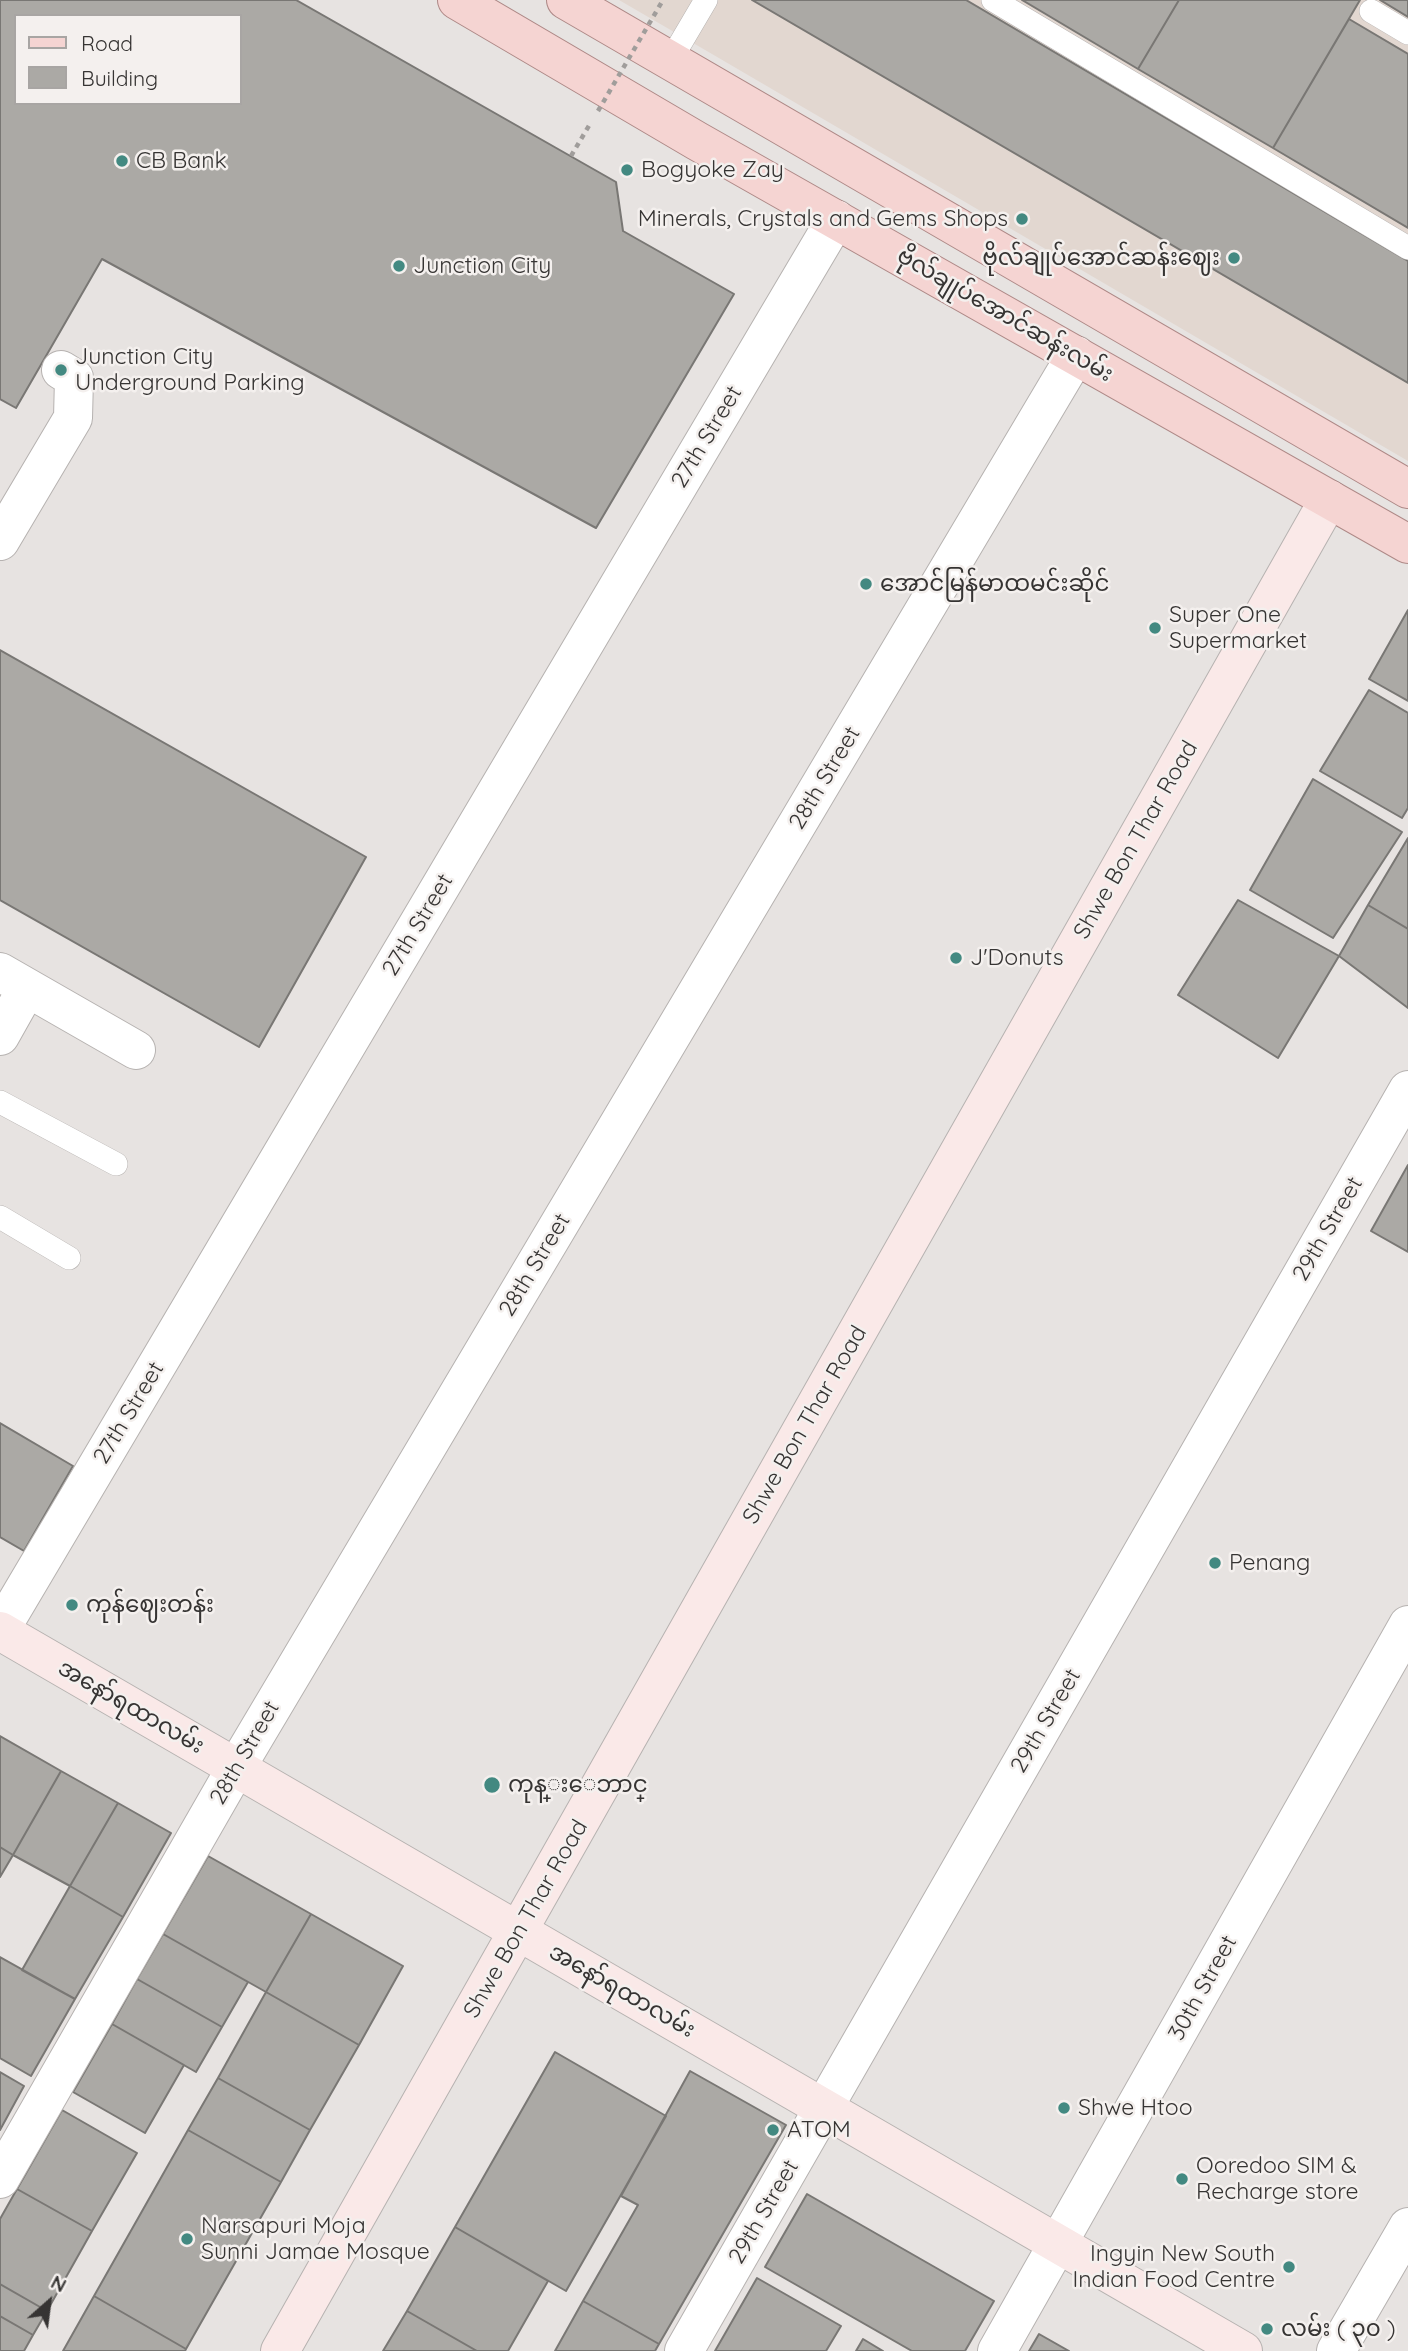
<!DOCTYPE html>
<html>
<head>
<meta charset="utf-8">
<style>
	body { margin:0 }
	#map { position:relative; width:1408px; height:2351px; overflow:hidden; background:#e7e3e1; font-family:Quicksand,sans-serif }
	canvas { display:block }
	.legend { position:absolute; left:14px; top:14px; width:228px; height:91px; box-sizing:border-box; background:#f4f0ee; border:2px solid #a8a5a3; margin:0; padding:9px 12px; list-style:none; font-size:21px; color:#363433 }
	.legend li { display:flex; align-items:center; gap:14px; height:35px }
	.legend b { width:35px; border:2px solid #a8a5a3 }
	.north { position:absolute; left:14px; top:2267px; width:70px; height:70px; -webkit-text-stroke:5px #f4f0ee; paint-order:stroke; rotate:28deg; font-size:19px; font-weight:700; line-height:28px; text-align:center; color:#363433 }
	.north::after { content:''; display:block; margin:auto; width:24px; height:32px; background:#363433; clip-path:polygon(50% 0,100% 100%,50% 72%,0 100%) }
</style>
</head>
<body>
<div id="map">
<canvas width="1408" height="2351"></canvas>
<ul class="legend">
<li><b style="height:9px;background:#f5d4d2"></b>Road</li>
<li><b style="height:19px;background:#aba9a5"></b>Building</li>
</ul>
<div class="north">N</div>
</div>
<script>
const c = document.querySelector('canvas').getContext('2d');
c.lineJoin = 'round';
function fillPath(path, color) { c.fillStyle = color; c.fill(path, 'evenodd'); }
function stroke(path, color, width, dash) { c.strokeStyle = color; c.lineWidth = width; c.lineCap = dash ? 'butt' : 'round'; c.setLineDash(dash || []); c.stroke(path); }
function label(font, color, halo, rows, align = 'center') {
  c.font = font + ' Quicksand,"Noto Sans Myanmar",sans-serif'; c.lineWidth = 5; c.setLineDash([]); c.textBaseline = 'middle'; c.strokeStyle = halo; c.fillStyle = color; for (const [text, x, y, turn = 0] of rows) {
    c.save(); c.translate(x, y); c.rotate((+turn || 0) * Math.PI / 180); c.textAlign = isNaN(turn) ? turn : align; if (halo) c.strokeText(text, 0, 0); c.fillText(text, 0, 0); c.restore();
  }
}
fillPath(new Path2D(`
	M619,0H1408V461L712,54Z`), '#e2d7d0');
const building = new Path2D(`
	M0,0H296L616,182L623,231L734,294L596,528L102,259L16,408L0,399ZM16,16H240V103H16Z
	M752,0H966L1408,261V383Z
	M1022,0H1179L1138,69Z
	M1179,0H1360L1273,148L1138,69Z
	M1380,0H1408V17Z
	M1349,19L1408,54V228L1273,148Z
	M1408,610V701L1369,679Z
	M0,650L366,857L259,1047L0,900Z
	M1369,690L1408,713V808L1402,818L1320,771Z
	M1313,779L1402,832L1333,938L1250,890Z
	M1408,838V929L1368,905Z
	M1238,900L1339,956L1278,1058L1178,995Z
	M1368,905L1408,929V1008L1339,956Z
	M1408,1165V1252L1371,1231Z
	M0,1423L73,1466L24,1551L0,1537Z
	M0,1736L61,1771L13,1855L0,1847Z
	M61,1771L118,1803L70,1886L13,1855Z
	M118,1803L171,1833L123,1917L70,1886Z
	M0,1847L13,1855L0,1877Z
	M208,1856L311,1914L266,1992L163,1934Z
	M70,1886L123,1917L75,1999L22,1970Z
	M311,1914L403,1966L359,2045L266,1992Z
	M163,1934L248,1982L222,2027L137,1979Z
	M0,1957L75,1999L31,2076L0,2058Z
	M137,1979L222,2027L196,2072L112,2024Z
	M266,1992L359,2045L310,2130L218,2078Z
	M112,2024L184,2065L145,2133L73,2092Z
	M555,2052L666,2116L566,2291L455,2227Z
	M690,2071L786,2125L659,2344L583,2301L638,2205L621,2196Z
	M0,2072L24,2086L0,2130Z
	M218,2078L310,2130L281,2182L188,2130Z
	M62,2110L137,2153L92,2231L17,2189Z
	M188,2130L281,2182L186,2349L94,2296Z
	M17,2189L92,2231L47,2311L0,2284V2219Z
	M807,2194L994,2301L965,2351H912L765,2267Z
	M455,2227L548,2281L508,2351H477L407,2311Z
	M757,2278L841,2326L826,2351H715Z
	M0,2284L47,2311L33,2335L0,2316Z
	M94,2296L186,2349L185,2351H63Z
	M583,2301L659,2344L655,2351H555Z
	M407,2311L477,2351H383Z
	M0,2316L33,2335L24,2351H0Z
	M1039,2334L1069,2351H1029Z
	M863,2339L883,2351H856Z`);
fillPath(building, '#aba9a5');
stroke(building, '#797774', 2);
const lane = new Path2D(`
	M993,0L1408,248
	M1371,11L1408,33
	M670,61L706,0
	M0,1102L116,1164
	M0,1217L69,1258`);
const street = new Path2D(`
	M0,541L73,418L74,378L61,370
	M0,972L136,1050
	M0,1036L27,988
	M0,1630L836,219
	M0,2179L236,1768L1076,355
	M684,2351L1408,1090
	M997,2351L1408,1625
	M1336,2351L1408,2227`);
const secondary = new Path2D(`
	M0,1631L1243,2351
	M280,2351L1329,499`);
const primary = new Path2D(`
	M457,0L697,141L1408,544
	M566,0L1408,489`);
stroke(lane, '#b6b2b0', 24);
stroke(street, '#b6b2b0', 40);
stroke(secondary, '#b6b2b0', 40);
stroke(primary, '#ae8987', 40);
stroke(new Path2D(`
	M571,156L590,124`), '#a09d9b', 4.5, [5, 5]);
stroke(lane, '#fff', 23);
stroke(street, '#fff', 38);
stroke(secondary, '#fae9e8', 38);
stroke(primary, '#f5d4d2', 38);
stroke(new Path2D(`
	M598,111L663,0`), '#a09d9b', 4.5, [5, 5]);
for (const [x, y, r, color] of [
	[122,161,7,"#438981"],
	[627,170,7,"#438981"],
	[1022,219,7,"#438981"],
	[1234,258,7,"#438981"],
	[399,266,7,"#438981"],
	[61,370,7,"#438981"],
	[866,584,7,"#438981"],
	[1155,628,7,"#438981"],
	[956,958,7,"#438981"],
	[1215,1563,7,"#438981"],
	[72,1605,7,"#438981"],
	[492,1785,9,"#438981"],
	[1064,2108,7,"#438981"],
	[773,2130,7,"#438981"],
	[1182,2179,7,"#438981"],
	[187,2239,7,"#438981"],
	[1289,2267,7,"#438981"],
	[1267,2329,7,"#438981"]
]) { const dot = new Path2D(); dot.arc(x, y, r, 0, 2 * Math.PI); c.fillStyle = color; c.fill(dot); stroke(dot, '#f4f0ee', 2.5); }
label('23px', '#363433', '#f4f0ee', [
	["CB Bank",136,161],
	["Bogyoke Zay",641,170],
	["Minerals, Crystals and Gems Shops",1008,219,"right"],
	["ဗိုလ်ချုပ်အောင်ဆန်းဈေး",1220,258,"right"],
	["Junction City",413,266],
	["Junction City",75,357],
	["Underground Parking",75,383],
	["အောင်မြန်မာထမင်းဆိုင်",880,584],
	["Super One",1169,615],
	["Supermarket",1169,641],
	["J'Donuts",970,958],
	["Penang",1229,1563],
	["ကုန်ဈေးတန်း",86,1605],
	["ကုန္းေဘာင္",508,1785],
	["Shwe Htoo",1078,2108],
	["ATOM",787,2130],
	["Ooredoo SIM &",1196,2166],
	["Recharge store",1196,2192],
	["Narsapuri Moja",201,2226],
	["Sunni Jamae Mosque",201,2252],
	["Ingyin New South",1275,2254,"right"],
	["Indian Food Centre",1275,2280,"right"],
	["လမ်း ( ၃၀ )",1281,2329]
], 'left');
label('23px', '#363433', '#f4f0ee', [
	["ဗိုလ်ချုပ်အောင်ဆန်းလမ်း",1005,315,30],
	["27th Street",707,437,-59],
	["28th Street",825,778,-59],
	["Shwe Bon Thar Road",1136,840,-60],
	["27th Street",418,925,-59],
	["29th Street",1328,1229,-60],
	["28th Street",535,1265,-59],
	["27th Street",129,1413,-59],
	["Shwe Bon Thar Road",805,1425,-60],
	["အနော်ရထာလမ်း",131,1707,30],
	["29th Street",1046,1721,-60],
	["28th Street",245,1753,-60],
	["Shwe Bon Thar Road",526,1919,-60],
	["30th Street",1203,1988,-61],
	["အနော်ရထာလမ်း",622,1991,30],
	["29th Street",764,2212,-60]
]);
</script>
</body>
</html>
